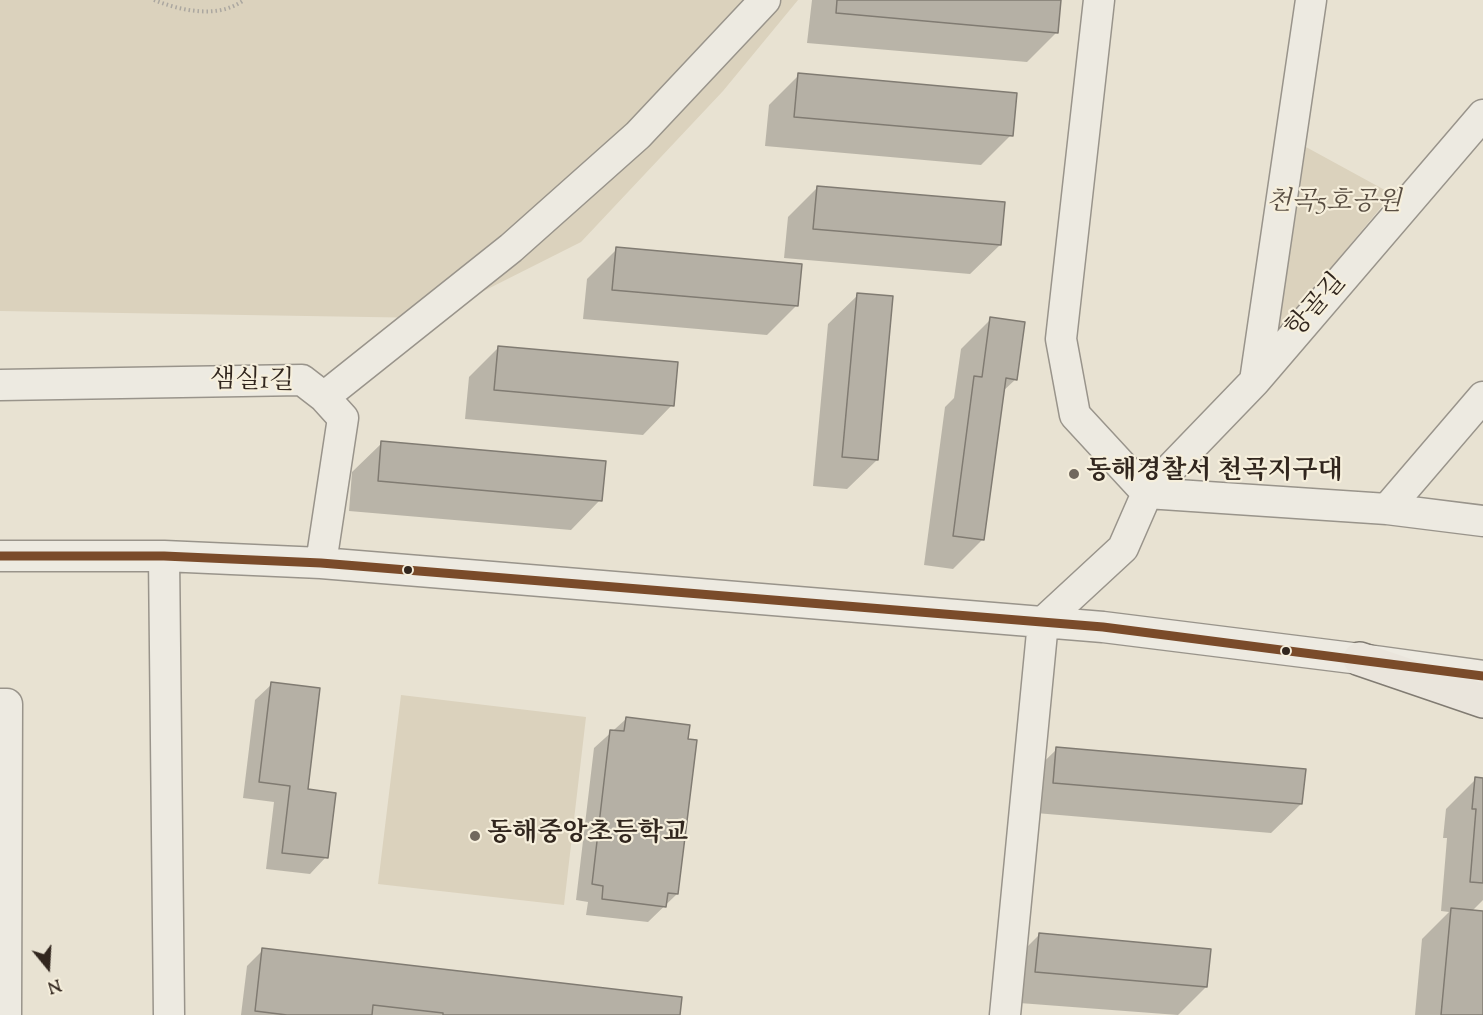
<!DOCTYPE html>
<html>
<head>
<meta charset="utf-8">
<style>
	body { margin:0 }
	#map { position:relative; width:1483px; height:1015px; overflow:hidden; background:#e8e2d2; font-family:"Sorts Mill Goudy",serif }
	canvas { display:block }
	.north { position:absolute; left:18px; top:937px; width:60px; height:60px; -webkit-text-stroke:4px #f6efdc; paint-order:stroke; rotate:162deg; font-size:16px; font-weight:700; line-height:24px; text-align:center; color:#31261e }
	.north::after { content:''; display:block; margin:auto; width:21px; height:27px; background:#31261e; clip-path:polygon(50% 0,100% 100%,50% 72%,0 100%) }
</style>
</head>
<body>
<div id="map">
<canvas width="1483" height="1015"></canvas>
<div class="north">N</div>
</div>
<script>
const c = document.querySelector('canvas').getContext('2d');
c.lineJoin = 'round';
function fillPath(path, color) { c.fillStyle = color; c.fill(path, 'evenodd'); }
function stroke(path, color, width, dash) { c.strokeStyle = color; c.lineWidth = width; c.lineCap = dash ? 'butt' : 'round'; c.setLineDash(dash || []); c.stroke(path); }
function label(font, color, halo, rows, align = 'center') {
  c.font = font + ' "Sorts Mill Goudy","Noto Serif KR",serif'; c.lineWidth = 4.5; c.setLineDash([]); c.textBaseline = 'middle'; c.strokeStyle = halo; c.fillStyle = color; for (const [text, x, y, turn = 0] of rows) {
    c.save(); c.translate(x, y); c.rotate((+turn || 0) * Math.PI / 180); c.textAlign = isNaN(turn) ? turn : align; if (halo) c.strokeText(text, 0, 0); c.fillText(text, 0, 0); c.restore();
  }
}
fillPath(new Path2D(`
	M0,0H798L723,91L581,242L430,318L0,311Z
	M1306,147L1392,194L1278,332Z
	M401,695L586,717L564,905L378,884Z`), '#dbd2bd');
fillPath(new Path2D(`
	M812,0H1060L1057,32L1027,62L807,43Z
	M799,75L1011,135L981,165L765,146L769,105Z
	M818,187L1000,245L970,274L784,258L788,217Z
	M617,249L797,305L767,335L583,319L587,279Z
	M858,295L877,460L847,489L813,486L828,324Z
	M991,319L1016,379L1002,392L983,539L953,569L924,565L945,407L954,398L961,349Z
	M498,348L672,405L643,435L465,419L469,377Z
	M382,443L600,500L571,530L349,511L352,472Z
	M272,684L326,857L310,874L266,869L274,802L243,798L255,700Z
	M626,719L677,894L648,922L586,915L588,902L576,900L594,748Z
	M1057,749L1301,804L1271,833L1024,812L1027,778Z
	M1476,779L1483,780V900L1472,911L1483,912V1015H1415L1422,939L1449,912L1441,911L1447,838H1443L1446,809Z
	M1039,935L1206,987L1178,1015L1006,1002L1009,965Z
	M263,950L678,1015H241L247,966Z`), '#0003');
const building = new Path2D(`
	M837,0H1061L1058,33L836,13Z
	M798,73L1017,93L1013,136L794,117Z
	M817,186L1005,202L1001,245L813,229Z
	M616,247L802,264L798,306L612,290Z
	M857,293L893,296L878,460L842,457Z
	M990,317L1025,322L1017,380L1006,378L984,540L953,536L974,376L982,377Z
	M498,346L678,362L674,406L494,390Z
	M381,441L606,461L602,501L378,481Z
	M271,682L320,688L308,789L336,793L328,858L282,853L290,786L259,782Z
	M626,717L690,725L688,739L697,740L678,894L668,893L666,907L602,899L603,886L592,884L610,730L624,731Z
	M1056,747L1306,769L1302,804L1053,783Z
	M1475,777L1483,778V883L1470,882L1476,809H1472Z
	M1451,908L1483,911V1015H1441Z
	M1039,933L1211,949L1207,987L1035,972Z
	M262,948L682,997L680,1015H443V1013L373,1005L372,1015H287L255,1011Z`);
fillPath(building, '#b5b0a5');
stroke(building, '#807b72', 1.5);
const minor = new Path2D(`
	M1255,381L1311,0
	M0,385L302,380L324,397L343,418L321,563
	M324,397L511,248L638,135L765,0
	M1147,493L1255,381L1483,115
	M1147,493L1387,509L1483,521
	M1387,509L1483,397
	M0,556H164L321,563L1103,627L1360,659L1483,676
	M164,556L169,1015
	M0,704H7L6,1015
	M1005,1015L1043,622L1123,548L1147,493L1075,415L1061,339L1099,0`);
const major = new Path2D(`
	M1360,659L1483,701`);
stroke(minor, '#99948b', 33);
stroke(major, '#807b72', 36);
stroke(new Path2D(`
	M154,0C182,11 218,19 244,0`), '#aba7a0', 4, [1.5, 3]);
stroke(minor, '#edeae1', 30);
stroke(major, '#eae5dc', 33);
stroke(new Path2D(`
	M0,556H164L321,563L1103,627L1483,676`), '#7a4b2a', 9);
for (const [x, y, r, color] of [
	[1074,474,6,"#71685d"],
	[408,570,5,"#31261e"],
	[1286,651,5,"#31261e"],
	[475,836,6,"#71685d"]
]) { const dot = new Path2D(); dot.arc(x, y, r, 0, 2 * Math.PI); c.fillStyle = color; c.fill(dot); stroke(dot, '#f6efdc', 2); }
label('italic 26px', '#594e42', '#f6efdc', [
	["천곡5호공원",1334,205]
]);
label('26px', '#31261e', '#f6efdc', [
	["항골길",1318,307,-49],
	["샘실1길",252,383,1]
]);
label('bold 26px', '#31261e', '#f6efdc', [
	["동해경찰서 천곡지구대",1086,474],
	["동해중앙초등학교",487,836]
], 'left');
</script>
</body>
</html>
